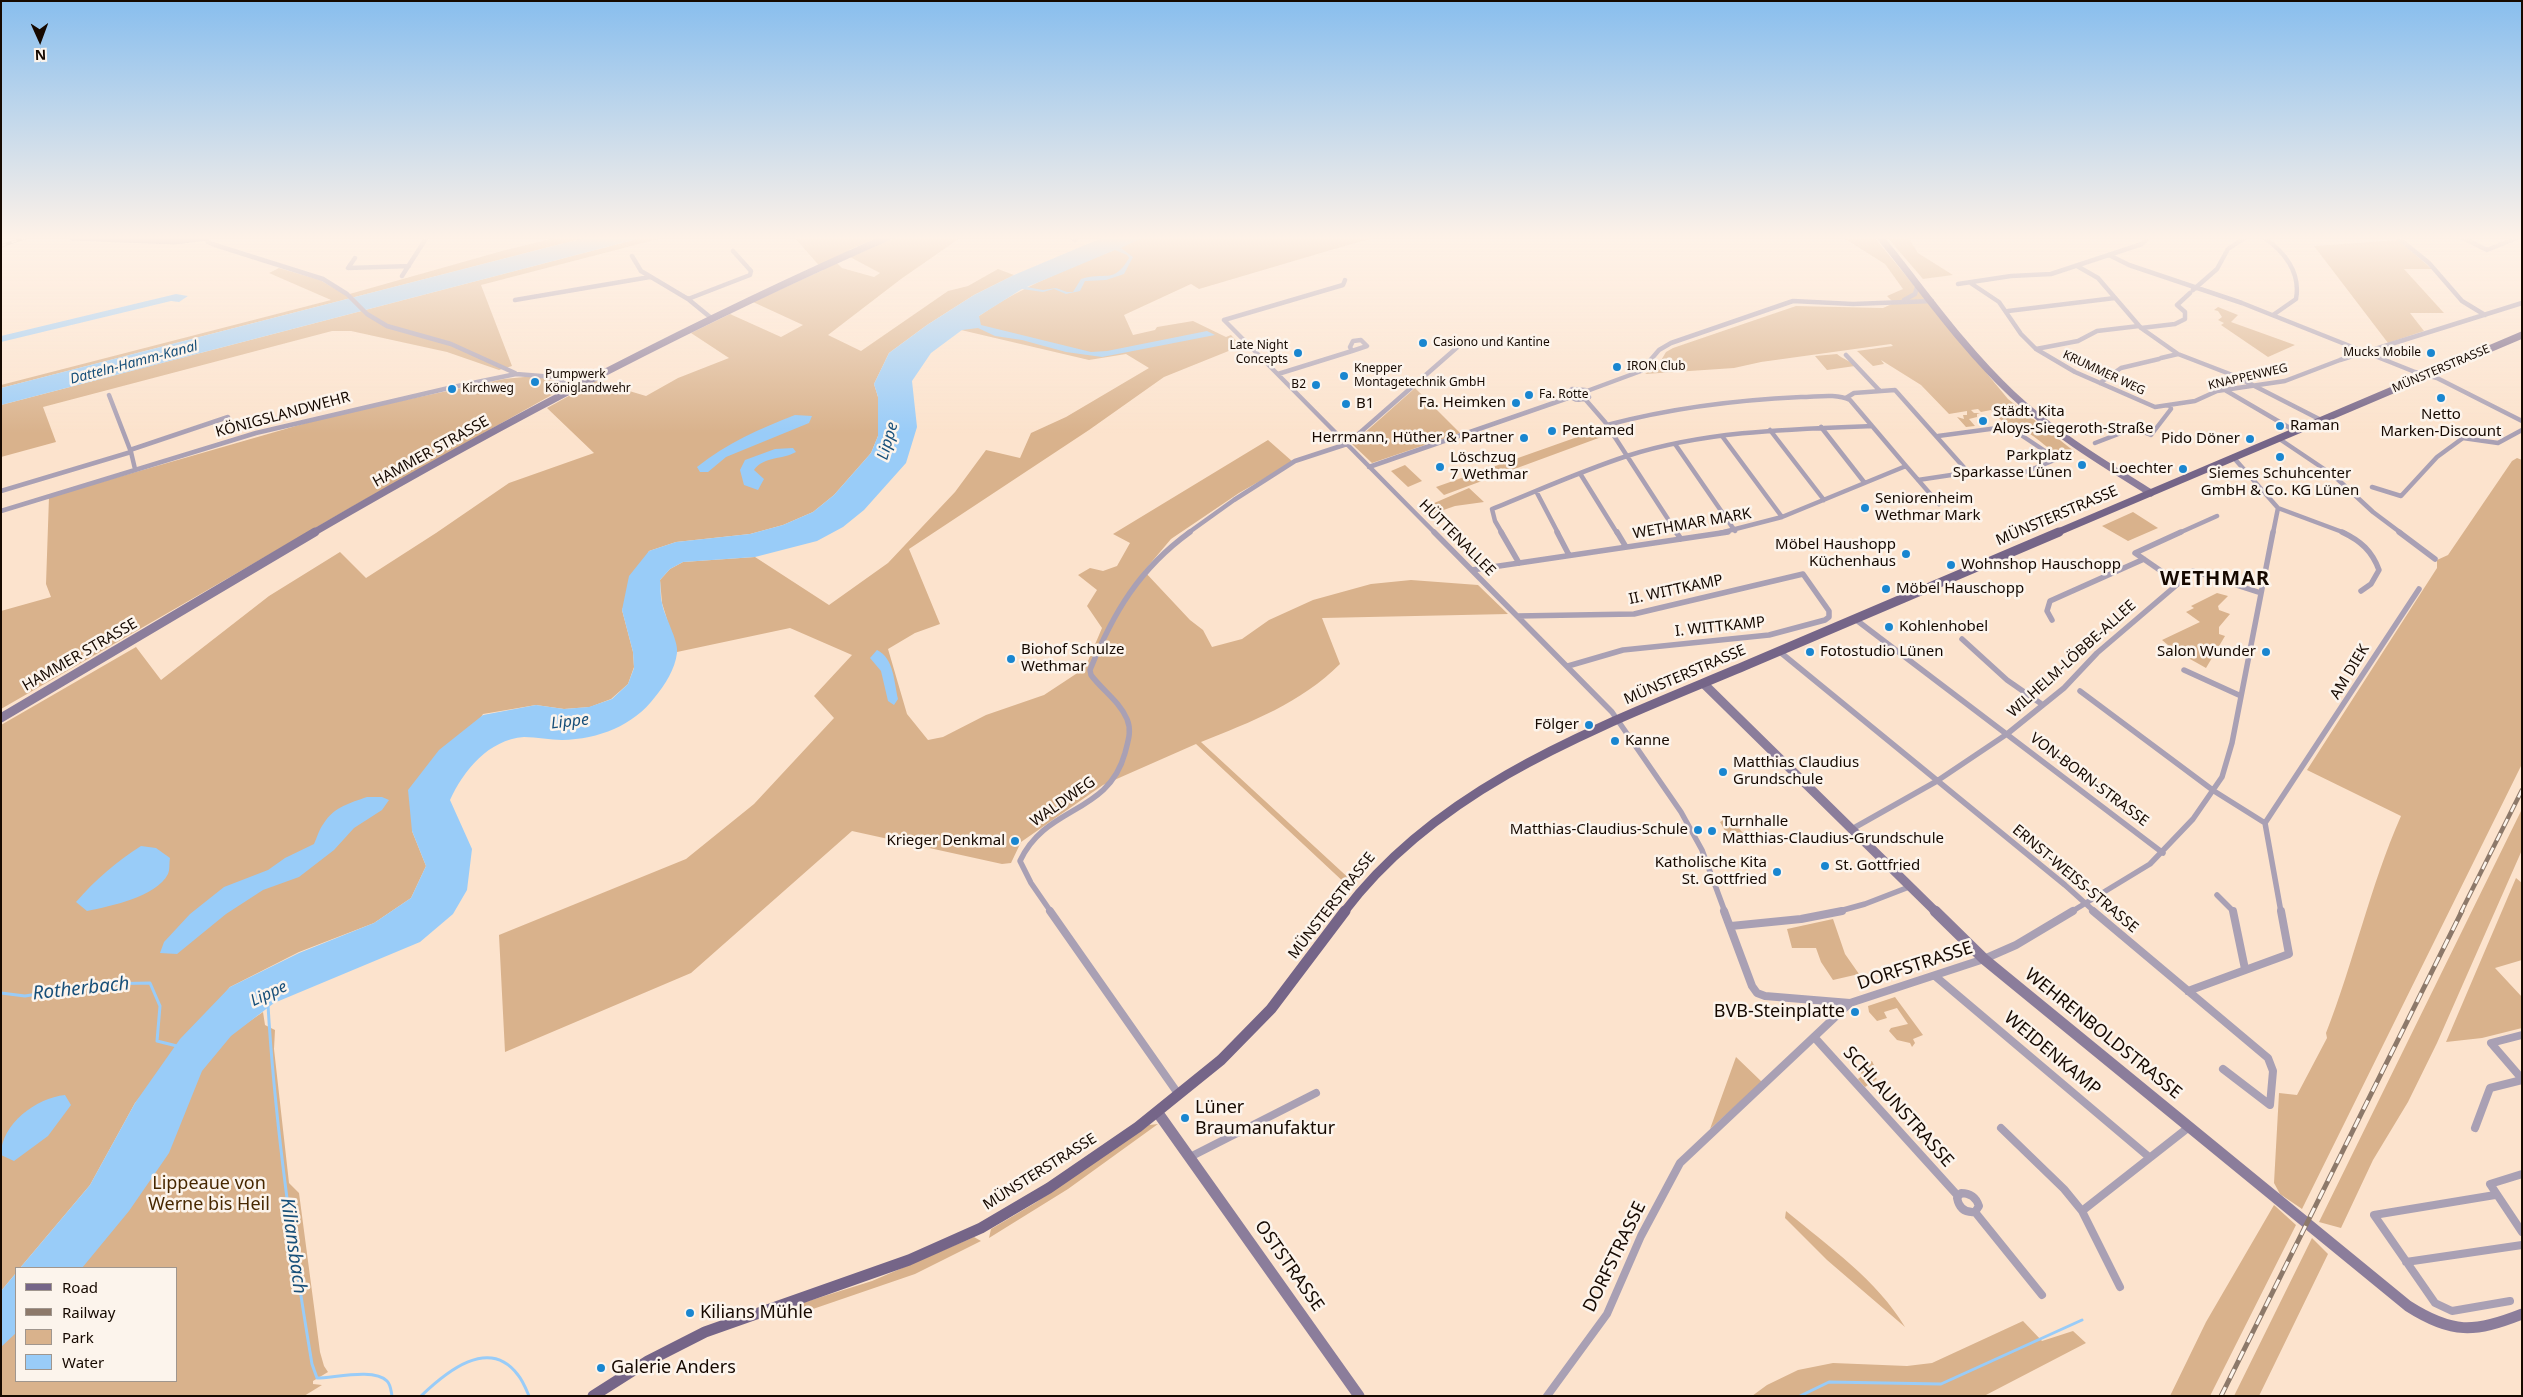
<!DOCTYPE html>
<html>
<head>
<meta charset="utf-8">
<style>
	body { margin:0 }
	#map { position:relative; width:2523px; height:1397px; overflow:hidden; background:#fce3cd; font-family:"Noto Sans",sans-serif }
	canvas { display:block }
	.frame { position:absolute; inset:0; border:2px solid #160900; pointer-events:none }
	.legend { position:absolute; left:15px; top:1267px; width:162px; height:115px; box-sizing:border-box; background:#fcf4ec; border:1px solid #a0968e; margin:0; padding:6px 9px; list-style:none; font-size:15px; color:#160900 }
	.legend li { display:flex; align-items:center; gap:10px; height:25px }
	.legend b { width:25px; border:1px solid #a0968e }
	.north { position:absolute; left:15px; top:15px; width:50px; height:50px; -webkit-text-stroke:4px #fcf4ec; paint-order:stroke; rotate:178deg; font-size:14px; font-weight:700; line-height:20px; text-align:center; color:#160900 }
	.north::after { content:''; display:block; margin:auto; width:18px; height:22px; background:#160900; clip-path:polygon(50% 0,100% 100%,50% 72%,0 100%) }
</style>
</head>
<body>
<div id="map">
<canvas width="2523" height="1397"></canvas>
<div class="frame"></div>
<ul class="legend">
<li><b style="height:6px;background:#756588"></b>Road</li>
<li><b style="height:6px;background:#8d796a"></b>Railway</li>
<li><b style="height:14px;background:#d9b28c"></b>Park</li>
<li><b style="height:14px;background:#99ccf8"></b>Water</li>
</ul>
<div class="north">N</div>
</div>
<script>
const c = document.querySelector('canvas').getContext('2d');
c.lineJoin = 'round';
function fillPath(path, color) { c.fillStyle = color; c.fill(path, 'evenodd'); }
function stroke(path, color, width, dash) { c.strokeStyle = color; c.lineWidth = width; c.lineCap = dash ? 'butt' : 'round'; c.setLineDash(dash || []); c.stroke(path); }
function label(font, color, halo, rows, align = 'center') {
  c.font = font + ' "Noto Sans",sans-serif'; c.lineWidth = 5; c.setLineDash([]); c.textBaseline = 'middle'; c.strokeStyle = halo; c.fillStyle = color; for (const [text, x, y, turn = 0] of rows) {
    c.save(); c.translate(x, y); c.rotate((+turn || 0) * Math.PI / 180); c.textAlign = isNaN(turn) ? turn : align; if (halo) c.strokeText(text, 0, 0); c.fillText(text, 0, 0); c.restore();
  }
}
fillPath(new Path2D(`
	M558,237H588L1,388V385L331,300L269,273L279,268L320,280L346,295L502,251Z
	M645,237H666L481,285L512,366L499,370L447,352L351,331H332L43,407L56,442L1,457V405Z
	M794,237H880L849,250L857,254L897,237L960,238L901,279L828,335L861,351L948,291L968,286L998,269L1014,275L974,295L927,325L889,353L874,384L878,397V436L871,453L834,495L813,512L783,525L750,534L676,542L649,551L622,610L633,652L634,667L628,684L611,699L590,707L564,709L536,705L483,714L412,831L426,866L411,898L374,923L299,952L230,987L135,1103L90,1185L20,1268H16V1273L1,1291V725L136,647L161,680L269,596L340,552L366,578L436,533L509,483L594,453L547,408L596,381L646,396L678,378L729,358L691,333L730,314L781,337L803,325L753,302L823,270ZM850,257L880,273L874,277L842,268L837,263Z
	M1144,237H1380L1348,245L1199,289L1191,284L1124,315L1133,335L1155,330L1157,327L1193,321L1226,337L1231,335L1241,346L1164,377L1089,430L909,549L940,624L915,633L888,649L907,714L928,740L943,737L986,715L1044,695L1085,668L1102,628L1087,606L1097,590L1078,575L1090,568L1103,571L1117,566L1130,543L1113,534L1268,440L1293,462L1239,493L1171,539L1144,571L1190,620L1203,630L1212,647L1242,639L1269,620L1313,600L1371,584L1411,580L1478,585L1508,614L1322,618L1340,664C1301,703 1251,722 1201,742L1354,883L1349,887L1196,744L1103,785L1021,842L1011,863L1002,864L852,831L691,973L505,1052L499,935L686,859L754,804L834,718L814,696L852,655L790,628L677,652L662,603L660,580L670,569L683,562L755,557L829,605L888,563L955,492L986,450L1020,458L1031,433L1066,417L1149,368L1126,354L1089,360L961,330C1015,285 1080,266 1144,237Z
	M1842,237H1874L2008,399L2075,452L2061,457C2040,444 2025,422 1998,426L2004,423L1991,410L1981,412L1978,409L1971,410L1974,413H1980L1977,414V417L1969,419L1975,426L1966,427L1957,417L1964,419L1963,415H1967V411L1949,414L1921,385L1881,360L1884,364L1873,366L1857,351L1893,346L1891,344L1761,362L1734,368L1645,374L1657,367L1666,352L1673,348L1796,306L1883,308L1894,303L1887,296L1903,289L1885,264Z
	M1887,237H1908L1918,253L1953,275L1923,279Z
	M2398,240L2432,269H2404L2444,313H2410L2424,331L2388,343L2314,246Z
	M2218,307L2238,315L2231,322L2295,345L2268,357L2221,325L2224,323L2218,320L2222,317L2218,311L2214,310Z
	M1837,354C1843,359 1849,360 1855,366L1827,370L1815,356Z
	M534,376L555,381L566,387L355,505L1,709V611L51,597L46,584L49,497L334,415L504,379Z
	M1415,388L1460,433L1372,463L1352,444Z
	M1600,429L1604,436L1444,495L1436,487Z
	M2517,458L2522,460V764L2302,1209L2280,1194L2274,1183L2279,1093L2297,1095L2327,1038L2326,1033C2354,962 2370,886 2401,816L2307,770L2437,568V560L2448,555L2512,461Z
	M1405,465L1422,481L1408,487L1391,471Z
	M1469,488L1484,502L1455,506L1432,514L1425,507Z
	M2133,512L2158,528L2128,541L2102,526Z
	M2217,593L2228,596L2218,606L2219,610L2230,614L2219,627V634L2225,636L2206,668L2174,650L2162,640L2200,622L2186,612L2194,608L2191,606Z
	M2522,809V850L2437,1043L2408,1102L2373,1160L2341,1228L2319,1222Z
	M1729,817L1749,840L1731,841L1720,822Z
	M2516,878L2522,883V960L2495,968L2522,997V1028L2482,1038L2446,1042Z
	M1833,919L1845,954L1859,974L1833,980L1821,962L1816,948H1792L1787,929Z
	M1895,997L1923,1035L1913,1039L1915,1043L1912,1047L1910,1043L1897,1040L1889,1031L1891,1028L1908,1024L1897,1008L1884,1012L1887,1018L1877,1021L1869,1012L1868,1006Z
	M263,1012L265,1025L275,1030L274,1049L289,1183L299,1193L320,1352L324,1366L328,1372L313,1381V1384L322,1385L304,1396H1V1329L16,1315V1381H176V1268H54L178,1070Z
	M1736,1057L1762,1082L1710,1129Z
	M1872,1061L1878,1074L1875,1077L1877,1079L1865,1087L1858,1079L1863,1075L1857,1069Z
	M1158,1124L1068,1189L989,1238L991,1229L1035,1203L1149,1125Z
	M2274,1205L2296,1225L2210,1396H2170L2206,1322Z
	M1786,1211C1828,1246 1877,1280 1905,1327L1827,1260L1785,1218Z
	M974,1237L981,1241L915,1274L810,1310L796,1311L799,1304L872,1281Z
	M2312,1238L2328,1254L2259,1396H2234Z
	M2023,1321L2042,1341L2073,1331L2086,1343L1984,1396H1752L1767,1385L1798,1370L1833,1363L1907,1366L1932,1363Z`), '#d9b28c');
fillPath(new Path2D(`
	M588,237H645L1,405V388Z
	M1104,237H1144L1121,248L1133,257L1124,274L1106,280L1085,281L1080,291L1066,294L1054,289L1043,292L1022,289L979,316L981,325L1091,352L1107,351L1207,331L1215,335L1102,357L1066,352L1022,340L995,336L978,328L962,330L931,353L912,381L917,427L906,463L864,510L843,527L817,541L755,557L683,562L670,569L660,580C661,587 660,595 662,603C664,616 679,641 677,653C675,669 665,685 655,697C633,726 599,739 562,740C550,740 537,737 524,737C488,740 464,770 450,800L472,849L467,890L453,914L420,942L274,1003L231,1036L202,1071L169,1153L129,1211L82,1268H20L90,1185L135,1103L180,1039L230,987L299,953L374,923L411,898L426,866L412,831L408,790L439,750L483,715L536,705L564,709L589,707L612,699L628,684L634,668L633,652L622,610L629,576L649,551L676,542L750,534L783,525L813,512L834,495L871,453L878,436V397L874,384L889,353L927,325L974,295L1014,275ZM1115,250L1127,255L1129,258C1114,285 1104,271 1081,279L1073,292H1067L1056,288L1043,290L1027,287Z
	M176,294L188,296L179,302L171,301L1,342V336Z
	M795,415L812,416L809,423L726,457L708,472H700L697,467C727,443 759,429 795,415Z
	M793,448L796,452C782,460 764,456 754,470L764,479L758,490L744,485L740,470L745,460L775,449Z
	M877,650C894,658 894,682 898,699L894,705L888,701L881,671L870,658Z
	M367,797H382L389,800L382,810L354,828L334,850L299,877L263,890L226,914L177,954L160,953L164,942L190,914L224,887L268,870L285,858L314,844C317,838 319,829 324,823C334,807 350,803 367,797Z
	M141,846L156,848L170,858C169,863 170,870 168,874C156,897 111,906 87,911L76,902C96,879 116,862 141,846Z
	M65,1095L71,1105L48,1136L14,1161L1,1155C1,1124 36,1098 65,1095Z
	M16,1273V1333L1,1347V1291Z`), '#99ccf8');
stroke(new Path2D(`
	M1,993L25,996L100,984L150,983L160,1006L157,1041L177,1046
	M268,1005C275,1126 292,1245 312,1364L317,1378C334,1378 374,1368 387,1381C391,1385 391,1391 392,1396
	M421,1396C446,1372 489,1336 518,1375C523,1381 526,1389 529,1396
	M1800,1396L1829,1382L1941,1384L2082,1320`), '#99ccf8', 3);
stroke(new Path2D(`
	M1071,237L1075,240
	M2263,237C2284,251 2301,272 2296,299L2273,315
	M2397,237L2429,263L2462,301L2485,315
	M2461,237L2487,250L2519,237
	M206,238L208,242L215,245L323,279L347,294L367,314L387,326L451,344L515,373
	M2109,255L2129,265L2242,303L2415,372L2437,378L2522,421
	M632,256L641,271L688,299L710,317
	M355,258L348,268L409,266
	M2077,266L2098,278L2141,328L2178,354L2235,376L2321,420
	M402,276L427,237
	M1345,280L1343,285L1224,320L1435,533
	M1958,284L2011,276L2051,274L2142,244L2149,237
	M1972,284L1999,302L2021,334L2036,349L2075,372L2155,407L2195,401L2217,391L2285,381L2340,360L2522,303
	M2193,290L2217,269L2228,249L2246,237
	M688,299L750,275L751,271L733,251
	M515,300L650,277
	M1904,300L1915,294L1918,284
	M2008,311L2115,298
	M2141,328L2175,324L2185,319V312L2177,305L2190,293
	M1361,340L1367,346L1352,351L1350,347L1353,341Z
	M2036,349L2078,341L2097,331L2139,326
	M1846,355L1879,390
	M2161,358L2178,354
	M1278,374L1352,351
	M2100,383L2121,368L2159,359
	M1572,389L1585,390L1589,397C1581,401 1573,401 1568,393Z
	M2225,390L2295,431
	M1587,391L1641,371L1659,350L1671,343L1793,301L1853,304L1932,301
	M109,395L131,452L135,469
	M1846,398L1854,393L1895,390L1968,472
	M1585,399L1605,422L1677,533
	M1607,425C1671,408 1735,400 1801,397C1817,397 1835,393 1850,400L1906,466L1782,517L1720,533
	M1821,427L1864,482
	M1770,430L1824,500
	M1722,436L1782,517
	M2278,438L2333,475L2373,512L2401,533
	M2095,443L2134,428L2151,435L2171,409L2170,405
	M1675,444L1735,531
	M130,450L228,417
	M2233,457L2278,508L2273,533
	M1906,466L1939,504
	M1369,467L1571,397
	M1581,475L1617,533
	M1918,480L1991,469L2005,476L2013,477L2057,459L2012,429L2005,427L1938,436
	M2372,487L2401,496L2437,457L2463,438L2498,443L2522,430
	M1,491L131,452
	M1536,491L1558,533
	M2278,508L2345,533
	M1,511L256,433L453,387L516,374L554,377L573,388
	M1188,533L1234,500L1295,461L1347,444L1461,344
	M1502,533L1495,521L1492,509C1537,491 1581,471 1627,456C1705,431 1790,429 1872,426
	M2179,533L2217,516`), '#a9a0b4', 4.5);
stroke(new Path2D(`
	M1434,532L1612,712L1681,812L1702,850L1725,912
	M1501,532L1519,563
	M1557,532L1569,555
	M1617,532L1626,547
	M1676,532L1681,539
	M2342,532C2361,541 2372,551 2379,570L2371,584L2361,591
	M2399,532L2435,559
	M1472,570L1728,532
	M2177,582L2135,553L2181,532
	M1517,616L1634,614L1803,574L1829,611V617L1825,620L1769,635L1623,650L1568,666
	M1855,619L2163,853
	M2052,620L2047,611L2050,601L2144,559
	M1962,639L2007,680L2043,705
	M1780,652L2065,885L2095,912
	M2184,670L2241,696
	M2080,691L2214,791L2265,823L2419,589
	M2265,823L2281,912
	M1852,829L1937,781L2007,734L2064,688L2097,653L2193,571L2261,593
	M2217,895L2234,912
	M1051,912L1031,883L1020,861C1046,805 1108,815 1125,753C1128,741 1132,731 1127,719C1120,702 1102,690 1091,675L1090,670C1113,613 1139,569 1190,532
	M1836,912L1865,904L1909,887
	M2071,912L2150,864L2193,819L2222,777L2232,743L2273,532`), '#a9a0b4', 5.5);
stroke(new Path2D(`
	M1050,911L1179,1095
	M1724,911L1752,986L1757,993L1765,996L1850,1003
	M2093,911L2268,1058L2273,1071L2270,1105L2223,1069
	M2233,911L2245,969
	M1731,926L1801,919L1842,911
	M1935,976L2149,1157
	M2188,991L2289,954L2281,911
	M2522,1035L2491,1043L2522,1079
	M1815,1038L1958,1196
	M2001,1128L2064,1189L2082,1211L2120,1287
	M2475,1128L2490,1088L2522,1080
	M1190,1157L1316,1093
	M2522,1174L2490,1184L2522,1232
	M1961,1193C1970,1193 1976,1197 1979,1206L1975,1212C1965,1213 1959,1208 1957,1198Z
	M2495,1195L2374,1215L2435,1303L2452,1311L2510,1301
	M2082,1211L2189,1127
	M1975,1212L2042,1295
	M2406,1262L2522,1245
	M1547,1396L1607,1314L1641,1236L1680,1163L1850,1003L1984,959L2016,945L2073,911`), '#a9a0b4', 8);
stroke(new Path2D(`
	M72,237L174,241L207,237
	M1880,237C1923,290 1962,347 2012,394C2053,433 2103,463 2151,493
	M313,533C500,424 690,324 888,237`), '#8b7d9b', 7);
stroke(new Path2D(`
	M1704,684L1936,912
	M1,718L315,532`), '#8b7d9b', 9);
stroke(new Path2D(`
	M1935,911L1984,959L2408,1306C2452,1334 2474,1333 2522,1314
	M1158,1113L1359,1396`), '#8b7d9b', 11);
stroke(new Path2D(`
	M2056,533L2522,335`), '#756588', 7);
stroke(new Path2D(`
	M1344,912C1442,782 1605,725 1749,664C1852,620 1956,576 2059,532`), '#756588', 9);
stroke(new Path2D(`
	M593,1396L648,1361L705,1332L909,1260L981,1228L1049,1188L1138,1127L1221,1060L1271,1009L1345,911`), '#756588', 11);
const railFar2 = new Path2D(`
	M1,246L27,237`);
const railFar1 = new Path2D(`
	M2461,912L2522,790`);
const rail = new Path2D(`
	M2221,1396L2462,911`);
stroke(railFar2, '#8d796a', 3);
stroke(railFar1, '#8d796a', 4.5);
stroke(rail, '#8d796a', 5);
stroke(railFar2, '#fcf4ec', 2, [5.5]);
stroke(railFar1, '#fcf4ec', 2.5, [8]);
stroke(rail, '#fcf4ec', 3, [10]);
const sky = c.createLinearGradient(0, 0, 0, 433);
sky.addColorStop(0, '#88beee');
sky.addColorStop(0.55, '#fef2e8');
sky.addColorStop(1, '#fef2e800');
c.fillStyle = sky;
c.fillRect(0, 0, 2523, 433);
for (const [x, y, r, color] of [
	[1423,343,5,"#1986d0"],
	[1298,353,5,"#1986d0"],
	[2431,353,5,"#1986d0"],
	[1617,367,5,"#1986d0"],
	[1344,376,5,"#1986d0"],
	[535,382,5,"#1986d0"],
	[1316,385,5,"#1986d0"],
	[452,389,5,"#1986d0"],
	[1529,395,5,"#1986d0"],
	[2441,398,5,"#1986d0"],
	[1516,403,5,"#1986d0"],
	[1346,404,5,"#1986d0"],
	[1983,421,5,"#1986d0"],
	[2280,426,5,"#1986d0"],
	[1552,431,5,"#1986d0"],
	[1524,438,5,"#1986d0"],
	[2250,439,5,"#1986d0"],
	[2280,457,5,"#1986d0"],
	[2082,465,5,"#1986d0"],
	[1440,467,5,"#1986d0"],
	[2183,469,5,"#1986d0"],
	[1865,508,5,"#1986d0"],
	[1906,554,5,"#1986d0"],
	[1951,565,5,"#1986d0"],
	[1886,589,5,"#1986d0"],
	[1889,627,5,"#1986d0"],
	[1810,652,5,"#1986d0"],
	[2266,652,5,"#1986d0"],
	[1011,659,5,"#1986d0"],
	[1589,725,5,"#1986d0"],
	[1615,741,5,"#1986d0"],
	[1723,772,5,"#1986d0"],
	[1698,830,5,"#1986d0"],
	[1712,831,5,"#1986d0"],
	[1015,841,5,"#1986d0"],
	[1825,866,5,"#1986d0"],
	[1777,872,5,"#1986d0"],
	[1855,1012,5,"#1986d0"],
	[1185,1118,5,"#1986d0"],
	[690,1313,5,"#1986d0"],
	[601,1368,5,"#1986d0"]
]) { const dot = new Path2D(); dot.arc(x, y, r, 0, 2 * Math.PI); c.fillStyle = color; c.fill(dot); stroke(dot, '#fcf4ec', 2); }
label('12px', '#160900', '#fcf4ec', [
	["Casiono und Kantine",1433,343],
	["Late Night",1288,346,"right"],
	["Concepts",1288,360,"right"],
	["Mucks Mobile",2421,353,"right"],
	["IRON Club",1627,367],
	["Knepper",1354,369],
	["Montagetechnik GmbH",1354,383],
	["Pumpwerk",545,375],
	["Königlandwehr",545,389],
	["B2",1306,385,"right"],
	["Kirchweg",462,389],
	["Fa. Rotte",1539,395]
], 'left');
label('12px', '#160900', '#fcf4ec', [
	["MÜNSTERSTRASSE",2441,369,-23],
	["KRUMMER WEG",2104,373,25],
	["KNAPPENWEG",2248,377,-13]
]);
label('italic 14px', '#174f79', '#fcf4ec', [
	["Datteln-Hamm-Kanal",134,363,-15]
]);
label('15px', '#160900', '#fcf4ec', [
	["Fa. Heimken",1506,403,"right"],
	["B1",1356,404],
	["Städt. Kita",1993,412],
	["Aloys-Siegeroth-Straße",1993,429],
	["Netto",2441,415,"center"],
	["Marken-Discount",2441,432,"center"],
	["Raman",2290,426],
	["Pentamed",1562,431],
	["Herrmann, Hüther & Partner",1514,438,"right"],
	["Pido Döner",2240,439,"right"],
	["Parkplatz",2072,456,"right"],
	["Sparkasse Lünen",2072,473,"right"],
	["Löschzug",1450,458],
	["7 Wethmar",1450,475],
	["Loechter",2173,469,"right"],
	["Siemes Schuhcenter",2280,474,"center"],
	["GmbH & Co. KG Lünen",2280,491,"center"],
	["Seniorenheim",1875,499],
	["Wethmar Mark",1875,516],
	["Möbel Haushopp",1896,545,"right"],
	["Küchenhaus",1896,562,"right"],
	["Wohnshop Hauschopp",1961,565],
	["Möbel Hauschopp",1896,589],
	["Kohlenhobel",1899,627],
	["Biohof Schulze",1021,650],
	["Wethmar",1021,667],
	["Fotostudio Lünen",1820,652],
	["Salon Wunder",2256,652,"right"],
	["Fölger",1579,725,"right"],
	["Kanne",1625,741],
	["Matthias Claudius",1733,763],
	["Grundschule",1733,780],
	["Turnhalle",1722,822],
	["Matthias-Claudius-Grundschule",1722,839],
	["Matthias-Claudius-Schule",1688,830,"right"],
	["Krieger Denkmal",1005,841,"right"],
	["Katholische Kita",1767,863,"right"],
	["St. Gottfried",1767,880,"right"],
	["St. Gottfried",1835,866]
], 'left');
label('15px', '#160900', '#fcf4ec', [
	["KÖNIGSLANDWEHR",283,415,-15],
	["HAMMER STRASSE",431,452,-29],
	["MÜNSTERSTRASSE",2057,516,-23],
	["WETHMAR MARK",1692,524,-10],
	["HÜTTENALLEE",1457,538,45],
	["II. WITTKAMP",1676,590,-12],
	["I. WITTKAMP",1720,627,-6],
	["HAMMER STRASSE",80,655,-30],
	["WILHELM-LÖBBE-ALLEE",2072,659,-42],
	["AM DIEK",2350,672,-59],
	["MÜNSTERSTRASSE",1685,675,-23],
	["VON-BORN-STRASSE",2089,780,37],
	["WALDWEG",1063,802,-35],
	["ERNST-WEISS-STRASSE",2075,879,40],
	["MÜNSTERSTRASSE",1332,906,-52],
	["MÜNSTERSTRASSE",1040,1172,-32]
]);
label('italic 16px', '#174f79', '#fcf4ec', [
	["Lippe",888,441,-74],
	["Lippe",570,722,-6],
	["Lippe",269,994,-25]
]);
label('18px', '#160900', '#fcf4ec', [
	["DORFSTRASSE",1915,966,-18],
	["WEHRENBOLDSTRASSE",2103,1034,39],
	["WEIDENKAMP",2052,1054,40],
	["SCHLAUNSTRASSE",1898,1107,48],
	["DORFSTRASSE",1615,1257,-64],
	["OSTSTRASSE",1289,1266,55]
]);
label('18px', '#160900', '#fcf4ec', [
	["BVB-Steinplatte",1845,1012,"right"],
	["Lüner",1195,1108],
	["Braumanufaktur",1195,1129],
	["Kilians Mühle",700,1313],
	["Galerie Anders",611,1368]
], 'left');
label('18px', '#472801', '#fcf4ec', [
	["Lippeaue von",209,1184],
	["Werne bis Heil",209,1205]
]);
label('italic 19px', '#174f79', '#fcf4ec', [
	["Rotherbach",81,989,-6],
	["Kiliansbach",293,1246,82]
]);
c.letterSpacing = '1px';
label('bold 20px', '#160900', '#fcf4ec', [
	["WETHMAR",2215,579]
]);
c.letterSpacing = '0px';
</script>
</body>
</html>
